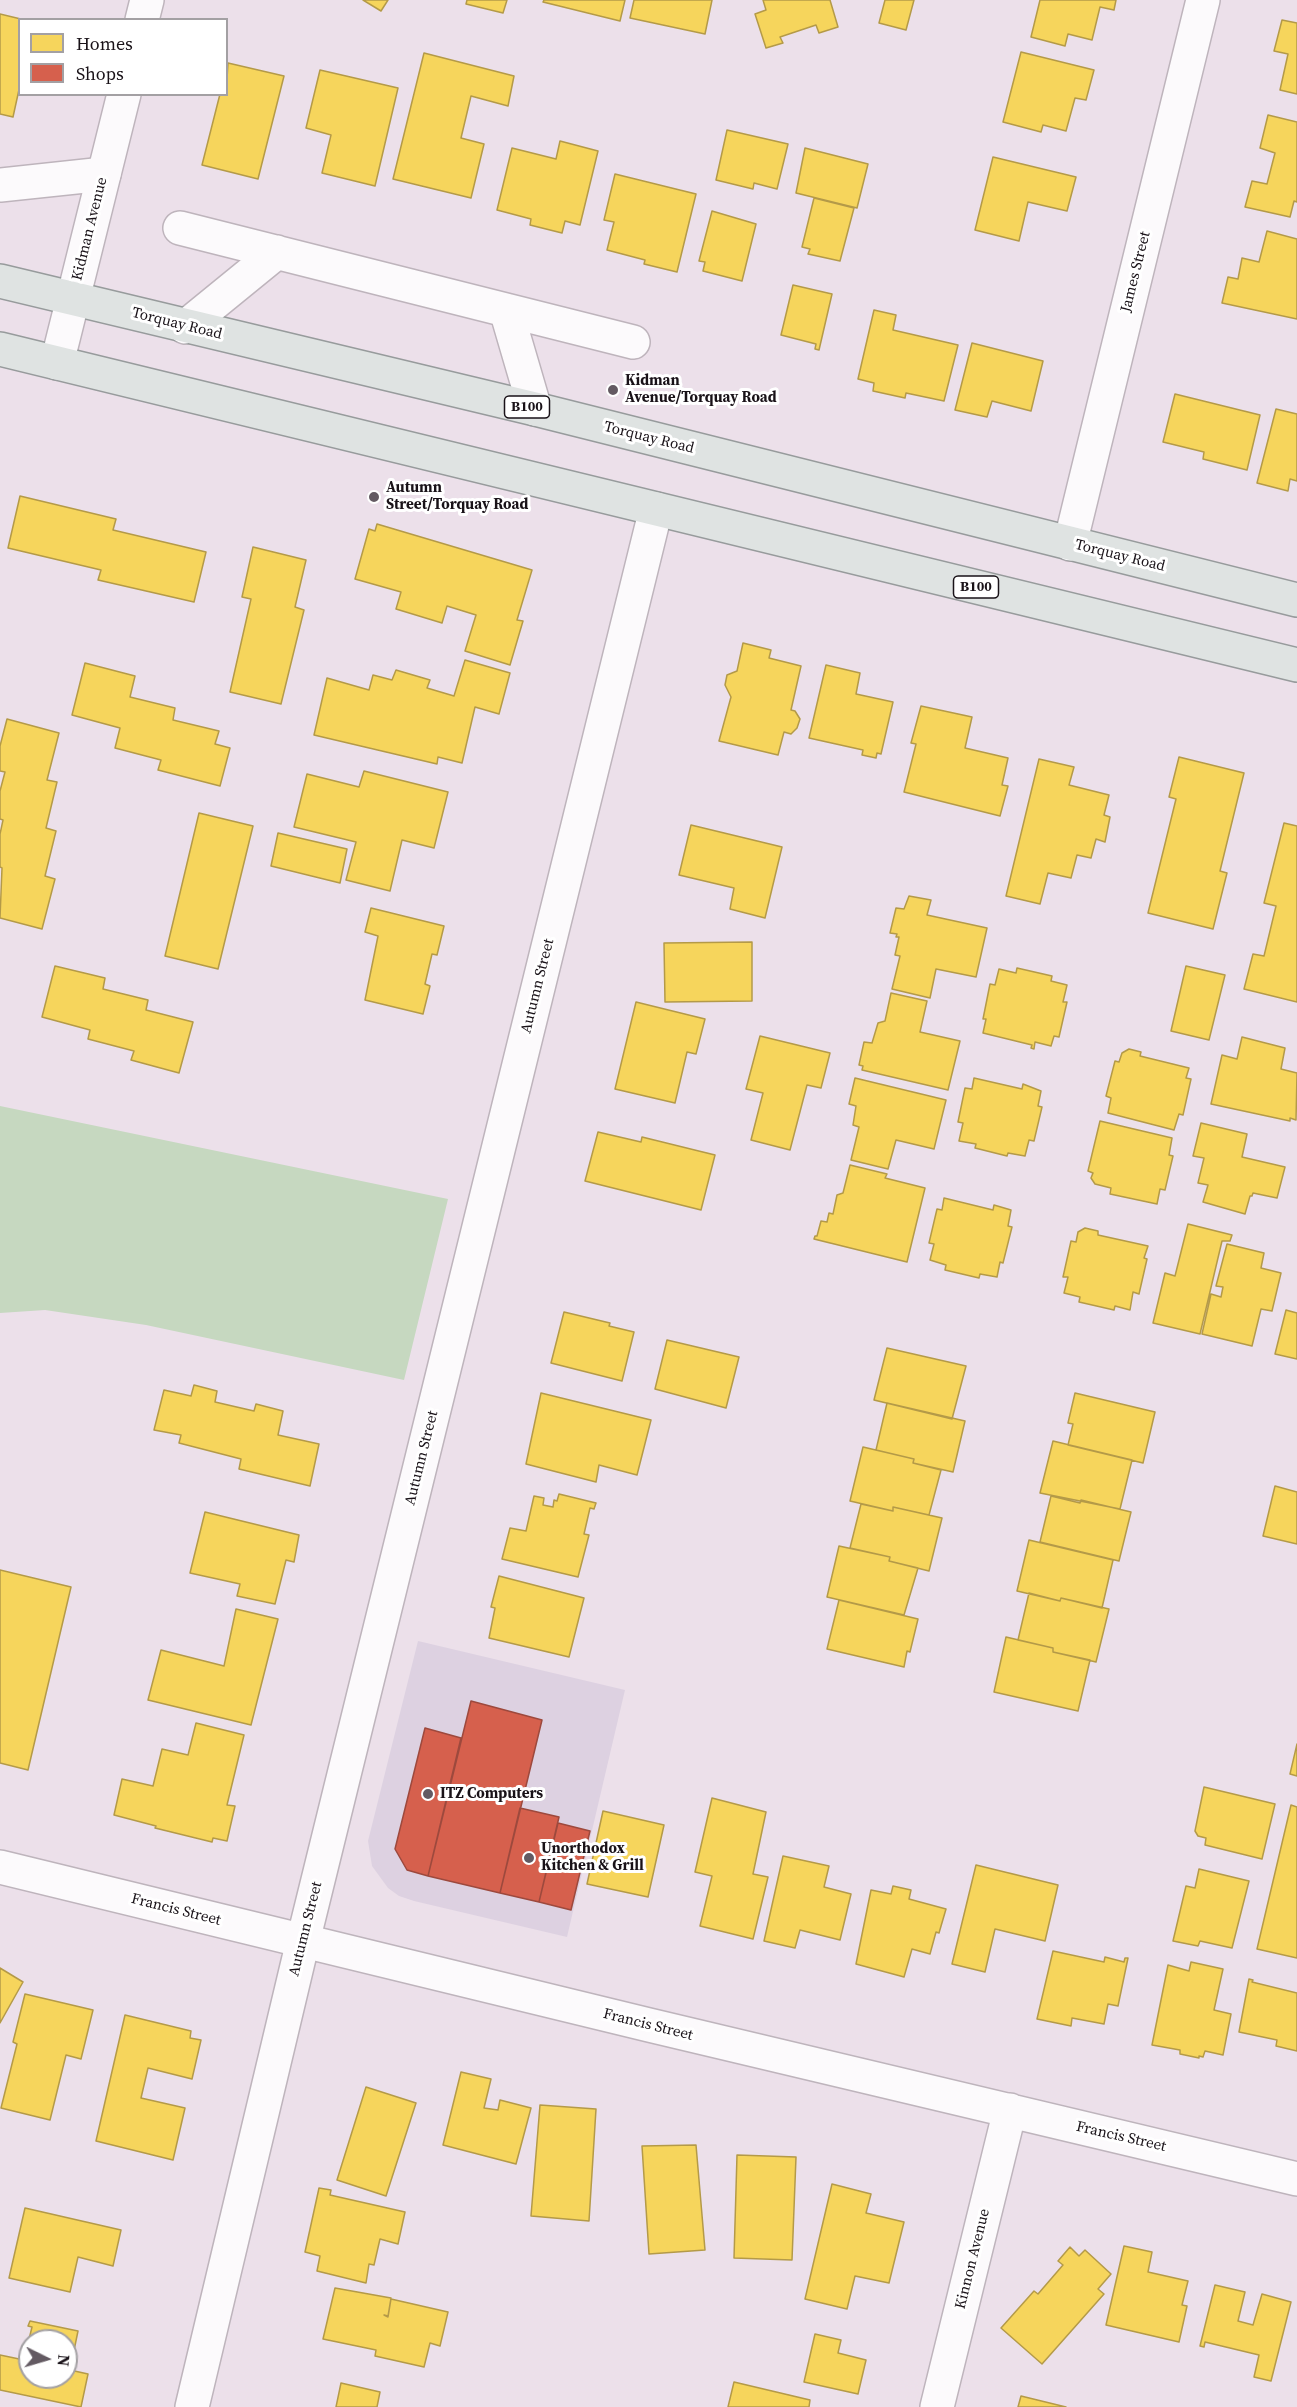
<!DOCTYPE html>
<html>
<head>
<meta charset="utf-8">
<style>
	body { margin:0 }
	#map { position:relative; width:1297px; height:2407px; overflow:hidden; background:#ece0ea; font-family:"Source Serif 4",serif }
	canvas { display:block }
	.legend { position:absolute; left:18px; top:18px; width:210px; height:78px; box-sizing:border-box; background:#fff; border:2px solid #a3a0a3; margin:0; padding:8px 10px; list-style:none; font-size:18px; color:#191218 }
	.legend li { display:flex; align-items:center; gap:12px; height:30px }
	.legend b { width:30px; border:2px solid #a3a0a3 }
	.north { position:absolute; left:18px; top:2329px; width:60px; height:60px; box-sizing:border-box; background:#fff; border:2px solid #a3a0a3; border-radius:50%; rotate:95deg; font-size:16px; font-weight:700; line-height:24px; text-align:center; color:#191218 }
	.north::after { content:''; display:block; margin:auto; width:21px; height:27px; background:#635a62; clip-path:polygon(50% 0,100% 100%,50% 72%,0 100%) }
</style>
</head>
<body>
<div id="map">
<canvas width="1297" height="2407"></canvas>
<ul class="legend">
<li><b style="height:16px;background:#f6d55c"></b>Homes</li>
<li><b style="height:16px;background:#d6604d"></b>Shops</li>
</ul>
<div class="north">N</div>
</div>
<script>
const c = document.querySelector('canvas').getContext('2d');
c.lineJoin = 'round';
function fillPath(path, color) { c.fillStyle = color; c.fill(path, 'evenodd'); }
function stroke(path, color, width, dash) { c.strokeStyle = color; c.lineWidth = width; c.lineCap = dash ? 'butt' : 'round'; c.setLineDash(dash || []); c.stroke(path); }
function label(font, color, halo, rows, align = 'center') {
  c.font = font + ' "Source Serif 4",serif'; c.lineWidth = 6; c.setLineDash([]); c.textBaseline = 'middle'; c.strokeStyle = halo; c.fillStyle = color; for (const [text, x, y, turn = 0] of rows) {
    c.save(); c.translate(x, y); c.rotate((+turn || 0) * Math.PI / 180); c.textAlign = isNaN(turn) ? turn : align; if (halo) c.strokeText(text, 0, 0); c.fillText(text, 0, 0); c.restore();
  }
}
fillPath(new Path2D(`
	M418,1641L625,1690L567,1937L414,1901L399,1896L388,1888L372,1866L368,1841Z`), '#ddd1e1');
fillPath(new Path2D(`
	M0,1106L448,1199L404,1380L146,1325L45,1310L0,1313Z`), '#c6d8c0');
const homes = new Path2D(`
	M363,0H388L381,11Z
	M467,0H507L503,13L466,4Z
	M544,0H625L620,21L543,2Z
	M634,0H712L705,34L630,18Z
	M763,0H830L838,27L819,33L816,25L780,37L783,43L766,48L755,14L766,10Z
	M885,0H914L906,30L879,23Z
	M1040,0H1116L1114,10L1100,7L1092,40L1068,34L1065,46L1031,37Z
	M0,14L25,20H20V85L13,117L0,114Z
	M1282,20L1297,23V94L1280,90L1288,54L1274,51Z
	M1021,52L1094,70L1086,100L1075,98L1066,131L1043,125L1041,132L1003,122Z
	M424,53L514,76L508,106L471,96L461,138L484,144L471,198L393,179Z
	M228,63L284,76L258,179L202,165L220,94H226Z
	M320,70L398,88L375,186L322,173L331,135L306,128Z
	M1268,115L1297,122V202L1294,201L1290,217L1245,207L1252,181L1267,184L1275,153L1260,148Z
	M727,130L788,144L777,189L754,183L753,189L716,180Z
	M560,141L598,151L580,225L565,221L562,233L530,225L531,219L497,210L512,148L556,159Z
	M805,148L868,164L857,208L796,193Z
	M993,157L1076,177L1067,211L1028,202L1019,241L975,230Z
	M615,174L696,194L677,272L644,264L645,260L607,250L614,222L604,220Z
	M814,198L854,208L840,261L808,254L810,249L802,247Z
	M712,211L756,224L742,281L703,271L705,262L699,261Z
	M1267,231L1297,239V319L1222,303L1228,277L1238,279L1242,258L1259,262Z
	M793,285L832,294L819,350L815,349L816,344L781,335Z
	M874,310L896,315L893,330L958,345L944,401L906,393L905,398L873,391L874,383L858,379Z
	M972,343L1043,361L1031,411L992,401L987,417L955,410Z
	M1175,394L1260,415L1247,470L1203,459L1204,452L1163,442Z
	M1276,409L1297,414V481L1290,479L1288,491L1257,483Z
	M20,496L116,519L113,530L206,552L194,602L98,580L101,570L8,548Z
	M377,524L532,570L517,620L523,621L510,665L465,651L476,615L447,606L442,623L396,609L401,592L355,579L369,529L375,531Z
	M253,547L306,560L295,607L304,610L281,704L230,692L251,599L242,597Z
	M743,643L771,650L769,658L801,666L791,710L795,711L800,719L797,728L791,734L784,732L778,755L719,741L731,697L725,685L727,675L737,671Z
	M465,660L510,673L499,714L475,707L462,763L438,757L437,764L314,735L327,678L369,690L373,675L392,680L396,670L430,680L427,688L454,696Z
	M85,663L135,676L130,697L175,708L173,720L219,731L215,744L230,748L220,786L158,770L161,760L115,748L120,728L72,715Z
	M826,665L860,673L856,694L893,702L881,754L877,753L876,758L862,755L863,750L809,738Z
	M921,706L972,717L965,748L1008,758L1002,785L1008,786L1000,816L904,792L916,744L911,743Z
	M7,719L59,733L47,780L57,782L46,828L56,831L45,876L55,879L42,929L0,918L2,868L0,867V834L3,820L0,819V791L5,772L0,771V746Z
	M1179,757L1244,773L1220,871L1227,873L1213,929L1148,913L1176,799L1169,797Z
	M1039,759L1074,767L1069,785L1109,795L1104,815L1110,817L1105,842L1096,839L1091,858L1077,855L1071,878L1048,873L1040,904L1006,896Z
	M364,771L448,792L434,848L402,840L390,891L346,880L356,842L294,827L307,774L359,787Z
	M199,813L253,826L218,969L165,956Z
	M1284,823L1297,826V1002L1244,989L1253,954L1264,956L1276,906L1264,903Z
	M691,825L782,847L765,918L730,909L734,888L679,875Z
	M278,833L347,849L340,883L271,866Z
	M909,896L931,900L927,915L987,928L976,977L936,969L930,998L892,989L900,956L895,955L899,937H896L897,934L890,933L896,908L904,909Z
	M371,908L444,926L437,955L432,954L425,984L430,986L423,1014L365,1000L378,936L365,932Z
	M752,942V1001L665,1002L664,943Z
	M55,966L105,978L103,989L148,1000L146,1010L193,1022L179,1073L131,1060L134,1051L88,1039L90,1030L42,1017Z
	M1186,966L1225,975L1209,1040L1171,1031Z
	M1017,968L1052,976L1051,981L1067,985L1063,1002H1067L1059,1037L1054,1036L1051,1046L1035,1042L1034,1049L1031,1048L1032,1045L983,1033L986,1019H983L990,984L995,985L999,969L1016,973Z
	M891,993L927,1001L920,1032L960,1041L948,1090L862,1070L863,1066L859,1065L864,1042L872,1043L878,1023L885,1021Z
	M636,1002L705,1019L696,1054L687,1052L675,1103L615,1089Z
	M760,1036L830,1053L821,1088L807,1085L790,1150L751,1140L763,1093L746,1089Z
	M1242,1037L1285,1048L1281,1069L1297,1073L1296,1120L1290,1118V1121L1211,1104L1222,1055L1237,1059Z
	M1129,1049L1141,1052L1140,1056L1189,1068L1186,1078L1191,1079L1183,1115L1179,1114L1174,1130L1108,1113L1111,1098L1106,1096L1115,1061L1119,1062L1122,1053Z
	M855,1078L946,1100L934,1149L896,1140L888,1169L851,1160L859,1127L853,1125L856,1106L849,1104Z
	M974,1078L1022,1089L1023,1084L1041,1091L1038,1106L1042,1107L1034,1141L1029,1140L1025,1156L1008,1153L1007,1156L975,1148L976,1144L959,1141L963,1123L958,1122L965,1088L972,1089Z
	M1100,1121L1172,1138L1169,1155L1173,1156L1165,1190L1160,1189L1157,1204L1110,1194L1111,1188L1095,1184L1091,1178L1093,1173L1088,1171Z
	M1201,1123L1247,1134L1242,1157L1285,1167L1277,1198L1253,1193L1252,1196H1250L1245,1214L1203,1202L1208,1185L1198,1183L1204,1158L1193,1156Z
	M598,1132L641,1142L642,1137L715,1155L701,1210L585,1181Z
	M850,1165L887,1174L885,1178L925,1188L907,1262L814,1239L815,1236H817L821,1221L827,1222L829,1213L833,1214L837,1195L843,1193Z
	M944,1198L993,1210L994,1205L1011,1210L1008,1226L1012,1227L1003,1263L1000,1262L997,1277L980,1274L979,1278L945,1270L946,1265L930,1260L934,1244L929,1243L937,1209L942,1210Z
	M1188,1224L1232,1235L1230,1241H1222L1200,1334L1153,1323L1165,1273L1175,1276Z
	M1085,1228L1098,1231V1235L1148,1246L1144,1258L1147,1259L1139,1294L1133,1292L1130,1310L1115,1306L1114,1310L1079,1302L1080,1297L1064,1293L1068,1277H1063L1071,1241L1076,1242L1078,1232Z
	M1227,1244L1264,1253L1261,1268L1281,1273L1272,1311L1261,1309L1252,1346L1202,1334L1211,1294L1221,1297L1223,1287L1216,1286Z
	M1286,1310L1297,1313V1359L1275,1354Z
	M564,1312L610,1323L609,1326L634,1332L622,1381L551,1363Z
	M667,1340L739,1357L726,1408L655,1389Z
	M887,1348L966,1366L952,1419L874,1400Z
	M194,1385L217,1391L215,1402L254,1411L256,1404L283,1411L278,1435L319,1444L310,1486L239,1469L241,1459L179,1443L181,1435L154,1430L164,1390L191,1396Z
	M541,1393L651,1420L637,1475L599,1465L596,1482L526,1464Z
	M1075,1393L1155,1412L1143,1463L1068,1445L1073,1424L1068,1423Z
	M887,1403L965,1421L953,1472L913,1463L914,1459L876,1450Z
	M1053,1441L1132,1460L1120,1509L1040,1493Z
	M863,1447L914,1459L913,1463L941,1470L929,1515L893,1507V1511L850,1501Z
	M1275,1486L1297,1492V1544L1263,1536Z
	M559,1494L596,1503L594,1509L590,1508L584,1534L589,1535L578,1577L502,1559L510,1528L526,1531L534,1496L544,1498L543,1505L553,1507L554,1500L557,1501Z
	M1051,1496L1080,1503L1081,1500L1131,1512L1119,1561L1040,1542Z
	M861,1504L893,1511V1507L942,1518L929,1571L889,1561L890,1557L850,1548Z
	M205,1512L299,1535L294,1562L286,1560L275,1604L237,1596L240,1584L190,1573Z
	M1029,1540L1113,1560L1102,1608L1061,1598L1060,1601L1017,1591Z
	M839,1546L890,1557L889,1561L918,1568L904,1615L827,1597Z
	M0,1570L71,1587L28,1770L0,1763Z
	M499,1576L584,1598L569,1657L489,1638L495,1608L491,1607Z
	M1029,1593L1060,1601L1061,1598L1109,1609L1096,1662L1053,1652V1648L1018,1640Z
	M839,1600L918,1619L910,1652L907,1651L904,1667L827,1649Z
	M236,1609L278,1619L251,1725L148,1700L161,1650L224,1666Z
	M1006,1637L1053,1648V1652L1090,1660L1078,1711L994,1692Z
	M196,1723L244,1735L227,1805L235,1806L227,1841L213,1838L212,1842L155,1828L156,1826L114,1815L122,1779L153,1786L162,1749L188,1755Z
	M1297,1744V1776L1290,1774Z
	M1204,1787L1275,1804L1262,1859L1205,1845L1206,1838L1198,1836L1195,1831Z
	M712,1798L766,1812L753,1874L768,1877L753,1939L700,1926L712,1876L695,1872Z
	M1291,1805L1297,1807V1958L1257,1949Z
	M603,1811L664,1825L648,1897L587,1884Z
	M783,1856L829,1866L824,1887L851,1894L840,1940L800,1930L795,1948L764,1941Z
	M976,1865L1058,1885L1045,1941L995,1929L985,1972L952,1964Z
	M1199,1869L1249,1881L1232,1948L1200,1941L1198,1946L1173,1941L1186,1886L1195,1888Z
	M893,1886L911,1890L909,1899L946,1909L939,1933L936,1932L930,1954L912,1949L904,1977L856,1964L871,1890L891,1894Z
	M1053,1951L1104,1962L1105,1957L1124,1962L1125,1958H1128L1118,2006L1108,2004L1104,2024L1072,2018L1071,2026L1037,2019Z
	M1191,1962L1223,1969L1214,2010L1231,2014L1223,2055L1205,2051L1203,2057L1199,2056V2058L1180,2054V2050L1152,2045L1168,1965L1189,1971Z
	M0,1968L23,1982L0,2023Z
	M1249,1979L1253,1980L1252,1982L1297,1993V2051L1276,2046L1277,2040L1239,2032Z
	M25,1994L93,2010L81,2059L66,2055L50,2120L1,2108L17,2044L13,2042Z
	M125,2015L191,2031L190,2038L201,2040L192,2079L148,2068L141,2098L185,2108L173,2160L96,2141Z
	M461,2072L491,2079L484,2108L498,2110L500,2100L531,2108L516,2164L443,2145Z
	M366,2087L416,2103L386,2196L337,2180Z
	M540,2105L596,2109L589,2221L531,2216Z
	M696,2145L705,2250L649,2254L642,2146Z
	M737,2155L796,2157L792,2260L734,2258Z
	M832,2184L871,2194L866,2213L904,2222L889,2283L855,2276L847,2309L805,2299Z
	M319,2188L331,2190L330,2195L405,2212L398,2244L380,2239L374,2265L369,2264L366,2283L317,2271L320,2256L305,2252Z
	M25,2208L121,2230L113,2266L78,2257L70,2292L9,2278Z
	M1124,2246L1152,2252L1148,2272L1188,2281L1182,2305L1187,2306L1179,2342L1106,2325Z
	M1070,2247L1079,2256L1085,2250L1111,2274L1098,2289L1104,2294L1042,2364L1001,2328L1034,2291L1038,2294L1063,2265L1058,2261Z
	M1215,2285L1245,2292L1238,2321L1253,2325L1262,2294L1291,2302L1271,2381L1254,2377L1259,2355L1205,2342L1204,2347L1200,2346Z
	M335,2288L391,2298L388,2316L384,2315L388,2317L391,2299L448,2312L440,2346L430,2343L424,2367L375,2356L376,2350L323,2339Z
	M30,2321L78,2331L70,2370L88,2374L81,2407L0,2390V2355L24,2360L32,2327L28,2326ZM30,2341H66V2377H30Z
	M815,2334L841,2340L838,2353L866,2360L858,2394L804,2382Z
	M734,2382L810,2400L809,2407H728Z
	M341,2383L380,2392L377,2407H336Z
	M1021,2396L1066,2407H1018Z`);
fillPath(homes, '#f6d55c');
stroke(homes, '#b49a48', 1.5);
const shops = new Path2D(`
	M471,1701L542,1720L500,1893L428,1876Z
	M425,1728L461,1738L428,1876L407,1870L395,1849Z
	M520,1808L559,1817L539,1902L500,1893Z
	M558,1823L590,1831L571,1910L539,1902Z`);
fillPath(shops, '#d6604d');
stroke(shops, '#9d493d', 1.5);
const minor = new Path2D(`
	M0,185L104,174
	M180,228L633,342
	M506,310L535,409
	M185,327L277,252
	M1070,544L1203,0
	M0,1867L649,2025L1297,2179
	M192,2407L303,1941L656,509
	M937,2407L1010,2110`);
const tertiary = new Path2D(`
	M142,20L147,0
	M57,363L124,94`);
const primary = new Path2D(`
	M0,281L535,409L1297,600
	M0,349L1297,665`);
stroke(minor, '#beb4bc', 36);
stroke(tertiary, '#beb4bc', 36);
stroke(primary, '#979b9c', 36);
stroke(minor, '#fcfafc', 33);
stroke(tertiary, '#fcfafc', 33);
stroke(primary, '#dfe3e2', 33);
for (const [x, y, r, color] of [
	[613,390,6,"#635a62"],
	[374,497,6,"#635a62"],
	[428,1794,6,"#635a62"],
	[529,1858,6,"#635a62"]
]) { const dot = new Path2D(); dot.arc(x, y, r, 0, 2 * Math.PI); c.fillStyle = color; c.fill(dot); stroke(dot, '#fff', 2); }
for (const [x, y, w] of [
	[527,407,45],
	[976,587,45]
]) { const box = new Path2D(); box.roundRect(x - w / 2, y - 11, w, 22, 4.5); c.fillStyle = '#fff'; c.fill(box); stroke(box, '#191218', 1.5); }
label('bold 14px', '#191218', null, [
	["B100",527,407],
	["B100",976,587]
]);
label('15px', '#191218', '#fff', [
	["Kidman Avenue",90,229,-76],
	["James Street",1136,272,-76],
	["Torquay Road",177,324,14],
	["Torquay Road",649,438,14],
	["Torquay Road",1120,556,14],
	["Autumn Street",538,986,-76],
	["Autumn Street",422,1458,-76],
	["Francis Street",176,1910,14],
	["Autumn Street",306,1929,-76],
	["Francis Street",648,2025,14],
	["Francis Street",1121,2137,13],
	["Kinnon Avenue",973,2259,-76]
]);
label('bold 15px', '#191218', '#fff', [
	["Kidman",625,381],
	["Avenue/Torquay Road",625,398],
	["Autumn",386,488],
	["Street/Torquay Road",386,505],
	["ITZ Computers",440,1794],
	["Unorthodox",541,1849],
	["Kitchen & Grill",541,1866]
], 'left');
</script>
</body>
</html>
